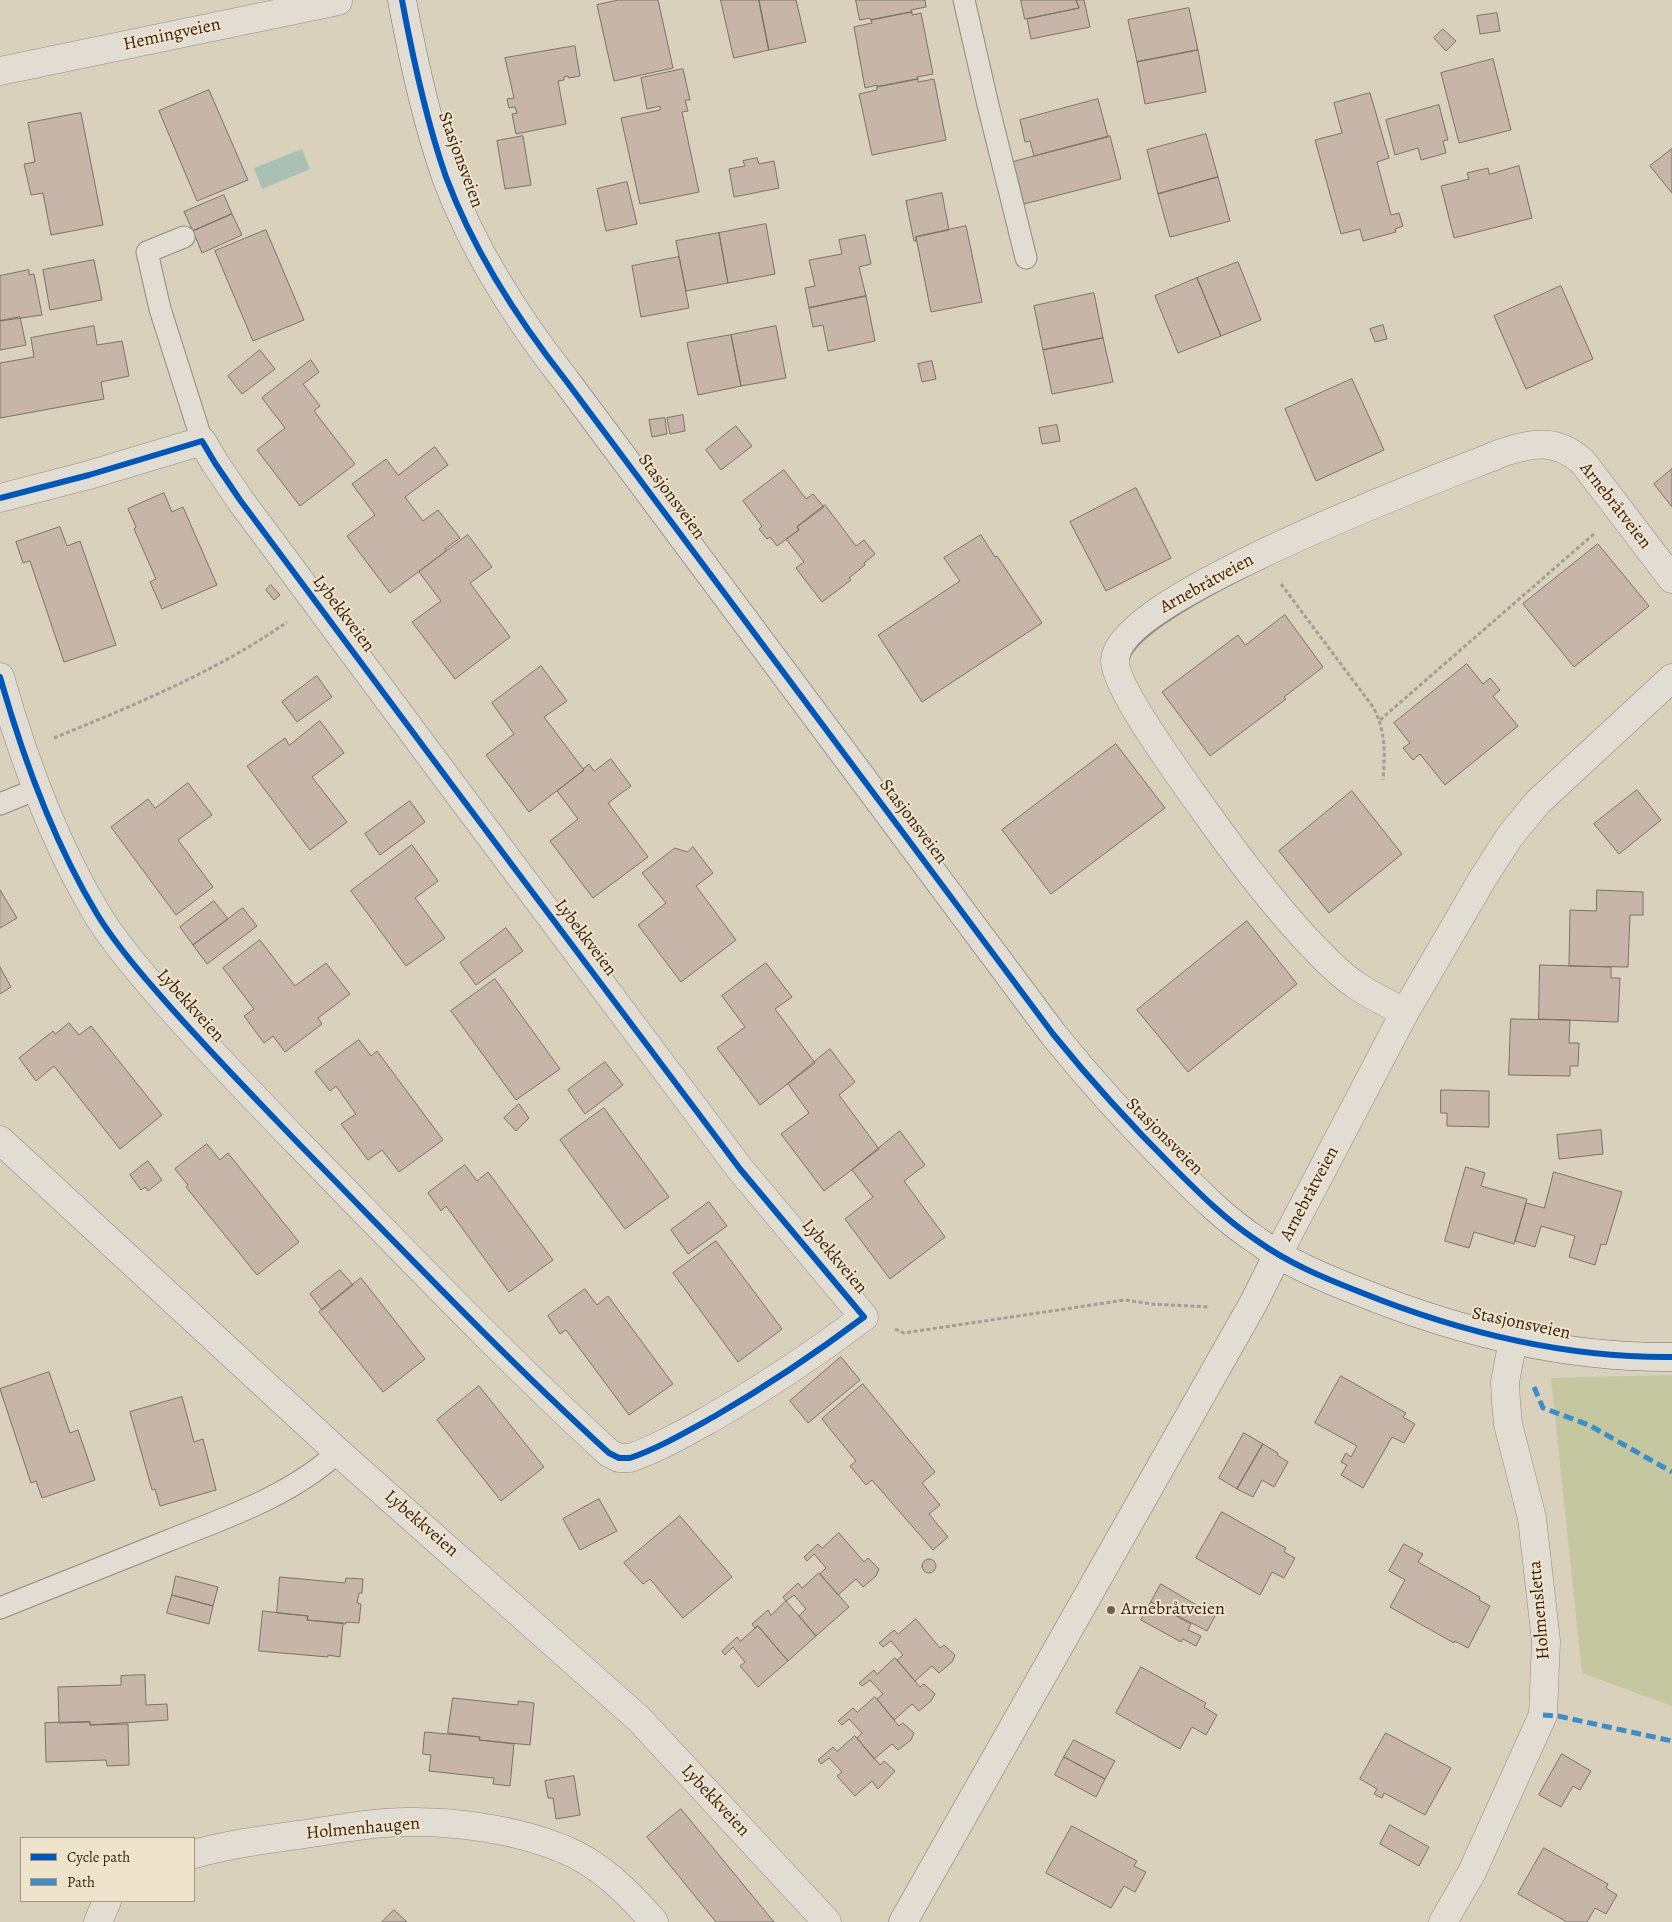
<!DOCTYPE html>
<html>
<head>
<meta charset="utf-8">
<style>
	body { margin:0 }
	#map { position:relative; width:1672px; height:1922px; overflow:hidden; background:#d9d1bc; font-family:Alegreya,serif }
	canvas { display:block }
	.legend { position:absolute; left:20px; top:1837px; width:175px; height:65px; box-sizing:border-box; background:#eee4cc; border:1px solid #a69582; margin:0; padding:6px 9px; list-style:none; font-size:15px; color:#3a1f12 }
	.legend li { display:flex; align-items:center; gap:10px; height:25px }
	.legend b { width:25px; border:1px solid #a69582 }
</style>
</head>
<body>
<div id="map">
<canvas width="1672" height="1922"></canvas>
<ul class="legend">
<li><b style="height:6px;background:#0057b8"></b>Cycle path</li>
<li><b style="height:6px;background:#3e8dc8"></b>Path</li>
</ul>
</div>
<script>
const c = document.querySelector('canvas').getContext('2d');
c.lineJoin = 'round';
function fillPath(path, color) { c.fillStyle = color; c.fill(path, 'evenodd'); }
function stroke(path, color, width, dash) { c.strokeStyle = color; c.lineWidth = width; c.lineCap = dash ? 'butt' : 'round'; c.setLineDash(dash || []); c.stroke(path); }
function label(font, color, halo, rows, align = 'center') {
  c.font = font + ' Alegreya,serif'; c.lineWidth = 4; c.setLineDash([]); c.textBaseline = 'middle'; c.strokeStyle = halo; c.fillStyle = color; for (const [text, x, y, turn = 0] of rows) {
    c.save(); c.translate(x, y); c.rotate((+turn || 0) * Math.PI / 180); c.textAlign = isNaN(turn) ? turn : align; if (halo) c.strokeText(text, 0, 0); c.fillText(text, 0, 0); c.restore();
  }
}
fillPath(new Path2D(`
	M1672,1375V1706L1582,1673L1551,1378Z`), '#c5c7a1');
fillPath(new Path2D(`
	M302,149L310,169L262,189L254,168Z`), '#aac0b4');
const building = new Path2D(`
	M619,0H658L673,68L614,81L597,5Z
	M721,0H759L769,50L734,58Z
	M759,0H796L806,42L769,50Z
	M856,0H925L926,7L911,10L912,12L871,20L870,18L860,20Z
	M1021,0H1076L1079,8L1025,19Z
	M1076,0H1084L1090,27L1031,39L1027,19L1079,8Z
	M1189,8L1198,50L1137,62L1128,20Z
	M912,12V15L921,13L933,74L917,77L918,79L877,87V85L865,88L854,27L872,23L871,20Z
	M1497,13L1500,31L1480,34L1477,16Z
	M1443,29L1456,41L1446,51L1434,38Z
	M575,46L580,76L569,78L568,76L564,77V80L558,81L566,124L516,134L512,114L517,113L515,107L509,108L507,99L514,98L505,58Z
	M1198,50L1206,92L1145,104L1137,62Z
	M1493,59L1511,130L1459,143L1441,73Z
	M683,69L690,100H685L688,111L682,112L699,192L640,204L621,118L660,110V106L647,109L641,78Z
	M918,79V82L934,79L946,140L872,155L859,94L877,90V87Z
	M209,90L248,180L197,201L159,111Z
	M1370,93L1389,158L1377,162L1391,215L1399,213L1403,226L1395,229L1396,232L1363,241L1360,229L1341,234L1315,140L1342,133L1334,103Z
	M1098,99L1108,137L1034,156L1030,141L1025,142L1020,120Z
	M1439,105L1448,140L1443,141L1446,153L1421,160L1418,148L1395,155L1386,120Z
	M81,113L103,225L51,235L43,193L31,195L24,164L35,162L28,123Z
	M1206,134L1218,177L1158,194L1147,150Z
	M523,136L531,185L505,189L497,141Z
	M1110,136L1121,179L1024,204L1013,162Z
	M1672,149V193L1650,166Z
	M757,158L759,164L774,161L779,188L734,197L729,169L745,166L743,161Z
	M1519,166L1532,218L1454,238L1441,186L1469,179L1467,173L1488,168L1489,174Z
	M1218,177L1230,221L1170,237L1158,194Z
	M627,182L637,224L606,231L597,189Z
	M942,193L949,230L916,237V241H914L906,201Z
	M224,195L232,214L193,231L184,212Z
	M232,214L242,235L202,253L193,231Z
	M766,224L775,274L728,283L719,233Z
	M966,226L982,302L931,312L916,237Z
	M266,230L304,320L253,341L215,251Z
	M719,233L728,283L686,291L676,241Z
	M865,235L871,264L859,267L866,296L809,308L805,288L815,286L809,260L842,254L839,240Z
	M679,257L689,308L641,317L632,266Z
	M94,260L102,300L50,310L43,270Z
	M1238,262L1261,320L1221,336L1197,278Z
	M29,270V275L34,274L42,315L0,321V276Z
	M1197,278L1221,336L1178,353L1155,296Z
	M1561,286L1593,359L1526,389L1494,316Z
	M1094,293L1103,338L1043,350L1034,306Z
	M866,296L875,341L828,351L823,325L813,327L809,308Z
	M20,317L26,345L0,350V321Z
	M1383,325L1387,339L1375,342L1370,329Z
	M94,326L97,345L122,341L129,376L101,382L104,399L0,418V363L34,357L31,338Z
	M776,326L786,378L741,386L731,335Z
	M731,335L741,386L698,395L687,343Z
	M1103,338L1113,382L1052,394L1043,350Z
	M260,350L275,369L242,394L228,376Z
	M311,360L319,372L303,384L320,406L314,411L355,464L300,506L257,450L285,428L262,398Z
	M932,361L936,379L922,382L918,364Z
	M1352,379L1384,450L1316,481L1285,409Z
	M683,415L685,431L670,434L667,418Z
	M665,418L667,434L652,437L649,420Z
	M1057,425L1060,441L1042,444L1039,428Z
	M736,426L752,446L721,470L706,450Z
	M435,447L448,465L405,497L423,521L438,510L460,538L445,549L446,551L390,593L347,536L375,515L352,484L386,459L398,475Z
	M1672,469V507L1654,484Z
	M784,470L806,499L813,494L824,507L797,527L799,530L777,546L770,537L767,539L759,529L762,526L743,501Z
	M1136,488L1171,558L1106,591L1070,522Z
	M164,493L172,512L183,507L217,585L162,609L150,582L156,579L134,529L136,527L128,509Z
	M825,505L856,546L864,540L875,554L864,563L865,565L849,578L851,580L822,602L796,568L804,562L786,539L799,530L797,527Z
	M60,527L67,546L80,541L116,645L64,662L30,561L23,563L16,542Z
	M468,535L492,567L470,583L510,637L455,679L412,622L441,601L419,572Z
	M981,535L995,557L997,556L1042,623L922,702L878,635L960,581L944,558Z
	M1598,544L1649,606L1574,667L1523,604Z
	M271,585L280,595L274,600L266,590Z
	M1285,615L1323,667L1284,697L1286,699L1210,756L1162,692L1238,635L1245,645Z
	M1467,664L1483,684L1490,678L1500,690L1493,696L1518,726L1445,785L1420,754L1413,760L1403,748L1410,743L1394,723Z
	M541,666L567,701L544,717L584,770L529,812L486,755L514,734L492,703Z
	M317,676L332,697L297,722L282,702Z
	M320,721L344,753L312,777L347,822L310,850L247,766L285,738L289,745Z
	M1116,744L1165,808L1051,894L1002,830Z
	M611,759L631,786L608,803L648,857L593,898L550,841L578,819L557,791L584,770L583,769L589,764L594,771Z
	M188,783L212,815L178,840L213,887L176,915L111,827L148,799L155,808Z
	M1637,790L1661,820L1619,854L1594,824Z
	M1352,791L1402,854L1329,913L1279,851Z
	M410,801L425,822L380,855L365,834Z
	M412,845L438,881L415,898L445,938L406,966L351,891Z
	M693,847L713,873L696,886L736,940L681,982L638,925L666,903L642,873L675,848L687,852Z
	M0,890L17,918L0,928Z
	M1597,890L1643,892V915H1630L1628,967L1569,966L1570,910L1596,911Z
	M214,901L228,919L193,945L180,927Z
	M243,908L257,926L207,964L193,945Z
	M1247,921L1297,984L1188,1072L1137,1010Z
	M506,928L523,951L476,985L460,963Z
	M260,940L295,986L326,963L350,994L318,1018L322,1024L285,1052L273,1036L264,1043L244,1016L254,1009L223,968Z
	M766,963L792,997L775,1009L815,1063L760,1105L717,1048L745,1027L722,996Z
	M1540,965L1611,967V978H1620L1618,1022L1539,1019Z
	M0,967L11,987L0,994Z
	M495,979L560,1069L516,1100L451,1011Z
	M1511,1019L1570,1020L1569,1043H1579L1578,1066H1570V1076L1509,1075Z
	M69,1023L79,1035L91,1026L162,1115L120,1149L54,1066L36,1081L19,1058L53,1031L55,1034Z
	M359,1040L371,1056L377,1051L443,1140L399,1172L382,1150L368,1160L341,1124L356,1114L336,1086L330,1091L315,1072Z
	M830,1049L855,1082L839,1095L879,1149L824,1191L781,1134L809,1113L788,1084Z
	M605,1062L623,1085L585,1114L568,1090Z
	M1441,1090L1489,1091V1127L1447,1126V1113H1441Z
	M519,1104L529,1118L516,1131L504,1118Z
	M604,1108L669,1197L625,1229L560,1140Z
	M1601,1130L1603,1154L1559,1159L1557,1135Z
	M900,1131L925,1165L904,1181L945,1237L890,1279L845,1219L873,1197L852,1170Z
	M207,1144L220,1160L228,1153L299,1242L257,1275L186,1187L188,1185L175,1169Z
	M148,1161L162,1180L148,1191L145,1187L141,1190L130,1175Z
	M465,1165L477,1181L488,1172L553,1260L509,1292L446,1206L441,1211L428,1193Z
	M1466,1167L1485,1173L1481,1186L1527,1199L1514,1244L1474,1232L1469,1248L1445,1241Z
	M1554,1172L1622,1192L1606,1245L1601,1244L1595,1265L1569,1257L1575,1236L1541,1226L1535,1247L1515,1241L1526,1203L1544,1208Z
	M709,1202L727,1226L688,1254L671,1230Z
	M716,1241L782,1329L738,1362L673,1273Z
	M340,1270L353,1285L322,1310L310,1294Z
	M361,1278L425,1359L383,1392L319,1312Z
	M585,1289L597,1305L608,1296L673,1384L629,1415L566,1330L560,1334L548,1316Z
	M841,1357L860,1380L808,1423L790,1401Z
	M49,1372L70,1433L78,1430L95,1480L42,1498L36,1481L31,1483L0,1389Z
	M1341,1376L1406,1413L1403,1417L1415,1424L1404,1443L1392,1437L1363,1488L1341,1475L1347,1465L1341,1462L1346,1453L1351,1457L1357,1446L1315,1423Z
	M863,1384L935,1472L922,1483L940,1505L929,1514L948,1537L933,1550L872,1480L866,1485L850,1466L856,1461L822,1419Z
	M479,1386L544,1467L501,1501L437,1420Z
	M182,1397L194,1442L203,1439L216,1490L160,1506L155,1489L152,1490L130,1412Z
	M1244,1433L1263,1444L1237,1489L1219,1478Z
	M1263,1444L1278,1453L1277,1455L1288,1462L1274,1487L1262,1480L1253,1497L1237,1489Z
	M599,1499L617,1531L580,1550L563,1519Z
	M1222,1512L1286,1548L1284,1552L1295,1558L1284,1578L1272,1572L1260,1595L1196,1558Z
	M680,1516L732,1577L683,1618L650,1579L643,1584L624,1563Z
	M839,1533L864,1562L868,1558L879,1569L876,1576L863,1587L856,1579L838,1595L820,1574L826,1568L814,1554L807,1561L804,1557L818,1544L822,1548Z
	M1404,1544L1423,1554L1418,1562L1480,1597L1479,1600L1490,1606L1468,1648L1455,1641L1454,1643L1390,1607L1405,1580L1389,1571Z
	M922 1566a7 7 0 1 1 14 0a7 7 0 1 1-14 0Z
	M819,1573L849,1607L816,1636L799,1616L806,1609L794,1595L786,1601L783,1597L798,1583L802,1588Z
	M176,1576L218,1587L213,1606L172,1595Z
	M280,1577L345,1583L346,1578L363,1579L362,1593H359L357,1603L361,1604L359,1623L346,1622V1624L307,1620L308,1616L277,1613Z
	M1161,1584L1215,1616L1207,1631L1151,1602Z
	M172,1595L213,1606L209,1624L167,1613Z
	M786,1601L816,1636L788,1661L758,1626L755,1628L752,1624L768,1610L771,1615Z
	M1151,1602L1191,1624L1188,1630L1201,1636L1196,1646L1183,1639L1181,1642L1141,1620Z
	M263,1611L308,1616L307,1620L343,1623L340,1657L328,1655V1657L259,1651Z
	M916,1619L940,1648L944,1645L955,1655L952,1662L939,1673L932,1666L915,1681L897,1660L903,1655L891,1641L883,1647L879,1643L894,1630L898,1634Z
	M758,1626L788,1661L758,1687L740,1666L745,1662L733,1647L725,1655L722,1651L737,1637L740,1641Z
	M895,1658L920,1687L924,1684L935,1694L931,1701L919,1711L912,1704L894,1720L877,1699L883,1694L870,1680L862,1686L859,1683L874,1670L877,1674Z
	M1141,1667L1206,1703L1204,1707L1217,1715L1206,1735L1192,1727L1180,1749L1116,1713Z
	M145,1675L146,1705L167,1704L168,1720L90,1725V1722L59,1723L58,1687L121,1685V1676Z
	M875,1697L899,1726L903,1723L914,1733L911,1740L898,1750L892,1744L874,1759L857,1738L862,1733L849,1719L842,1725L838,1721L853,1708L857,1712Z
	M453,1698L518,1705V1701L534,1703L530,1745L479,1740L480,1737L448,1733Z
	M90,1722V1725L128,1724L129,1765L107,1766L106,1760L46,1762L45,1723Z
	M425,1732L480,1737L479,1740L514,1744L510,1786L493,1784L494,1778L429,1771L431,1755L423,1754Z
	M1386,1733L1451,1768L1425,1815L1384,1793L1382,1798L1374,1794L1377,1789L1360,1779Z
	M855,1736L880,1765L884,1761L895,1771L878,1789L872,1781L855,1796L837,1776L842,1772L829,1758L821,1764L818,1760L833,1747L837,1751Z
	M1074,1740L1115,1761L1105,1779L1064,1757Z
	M1562,1754L1591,1771L1580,1790L1573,1786L1561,1807L1539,1795Z
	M1064,1757L1105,1779L1096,1797L1055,1775Z
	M574,1776L580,1815L556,1819L553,1798H548L545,1781Z
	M681,1809L774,1922H716L647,1837Z
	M1390,1825L1429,1847L1419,1866L1380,1844Z
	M1072,1826L1137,1861L1134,1866L1146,1872L1135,1892L1124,1886L1111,1908L1046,1873Z
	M1544,1848L1608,1884L1606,1888L1617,1895L1606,1914L1595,1908L1587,1922H1567L1518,1894Z
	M394,1910L407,1922H382Z`);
fillPath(building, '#c7b5a9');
stroke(building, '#7a7266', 1);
const lane = new Path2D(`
	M964,0L988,105L1026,258
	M184,237L147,252L160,309L202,441
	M0,804L37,789
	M0,1608C57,1585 113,1563 170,1540C228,1517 292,1495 338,1452`);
const street = new Path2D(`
	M0,71L338,1
	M0,498L89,475L202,441L215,463L240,500L455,789L740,1169L864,1317C816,1353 767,1386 715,1416C688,1431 659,1448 630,1458H619L609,1453C501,1354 401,1248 299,1144C251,1094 203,1045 158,993C136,968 114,942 97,914C53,841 23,758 0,677
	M1405,1012C1388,1004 1372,996 1357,986C1338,973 1322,956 1306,939C1268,898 1236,855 1204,810C1185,783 1115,689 1115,661C1115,598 1443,477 1504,452C1535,442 1556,439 1582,461L1672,579
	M0,1140L338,1452L639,1719L827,1922
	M1278,1254L1405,1012L1483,878L1510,836L1538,802L1672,678
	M194,1854C230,1844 268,1839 305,1834C339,1829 373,1822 407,1822C456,1821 518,1830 563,1849C599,1863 629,1893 654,1922
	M98,1922L107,1901
	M1443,1922L1472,1872L1543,1715L1546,1641L1532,1518L1508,1424L1506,1402L1505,1382L1513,1340`);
const secondary = new Path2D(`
	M402,0C413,59 426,120 446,177C474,252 518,320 567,382L1053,1034C1091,1081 1131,1125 1174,1168C1200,1194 1226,1220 1256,1240C1288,1263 1324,1278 1360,1292C1459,1332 1565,1358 1672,1357
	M903,1922L1254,1302L1278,1254`);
stroke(lane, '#928a7c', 23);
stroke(street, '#928a7c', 29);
stroke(secondary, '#7a7266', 29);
stroke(new Path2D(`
	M1281,584L1373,707C1386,731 1385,753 1383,780
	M1380,720L1595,533
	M54,738C134,705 216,672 287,622
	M895,1329L904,1333L1125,1300L1152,1304L1210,1307`), '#a39d95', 3, [4, 2.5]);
stroke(lane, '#e2ddd3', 21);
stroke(street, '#e2ddd3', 28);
stroke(secondary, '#e2ddd3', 28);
stroke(new Path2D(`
	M1534,1387L1543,1408L1589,1425L1672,1472
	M1543,1715L1558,1716L1672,1741`), '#3e8dc8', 5, [10, 5]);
stroke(new Path2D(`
	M402,0C413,59 426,120 446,177C474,252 518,320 567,382L1053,1034C1091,1081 1131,1125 1174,1168C1200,1194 1226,1220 1256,1240C1288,1263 1324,1278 1360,1292C1459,1332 1565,1358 1672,1357
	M0,498L89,475L202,441L215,463L240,500L455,789L740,1169L864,1317C816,1353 767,1386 715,1416C688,1431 659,1448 630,1458H619L609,1453C501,1354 401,1248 299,1144C251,1094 203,1045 158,993C136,968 114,942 97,914C53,841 23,758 0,677`), '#0057b8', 6);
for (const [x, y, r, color] of [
	[1111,1610,5,"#725d4e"]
]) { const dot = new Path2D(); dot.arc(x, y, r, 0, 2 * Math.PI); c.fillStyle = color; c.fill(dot); stroke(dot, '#eee4cc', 2); }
label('18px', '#3a1f12', '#eee4cc', [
	["Hemingveien",172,35,-12],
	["Stasjonsveien",460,160,70],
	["Stasjonsveien",671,497,54],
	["Arnebråtveien",1615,506,52],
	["Arnebråtveien",1207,584,-29],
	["Lybekkveien",343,614,53],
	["Stasjonsveien",913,822,53],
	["Lybekkveien",585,938,53],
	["Lybekkveien",190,1006,48],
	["Stasjonsveien",1164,1137,45],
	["Arnebråtveien",1310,1194,-62],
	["Lybekkveien",834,1257,50],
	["Stasjonsveien",1521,1324,12],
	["Lybekkveien",421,1524,41],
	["Holmensletta",1540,1610,-95],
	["Lybekkveien",715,1801,47],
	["Holmenhaugen",363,1829,-5]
]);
label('18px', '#3a1f12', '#eee4cc', [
	["Arnebråtveien",1121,1610]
], 'left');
</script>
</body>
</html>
